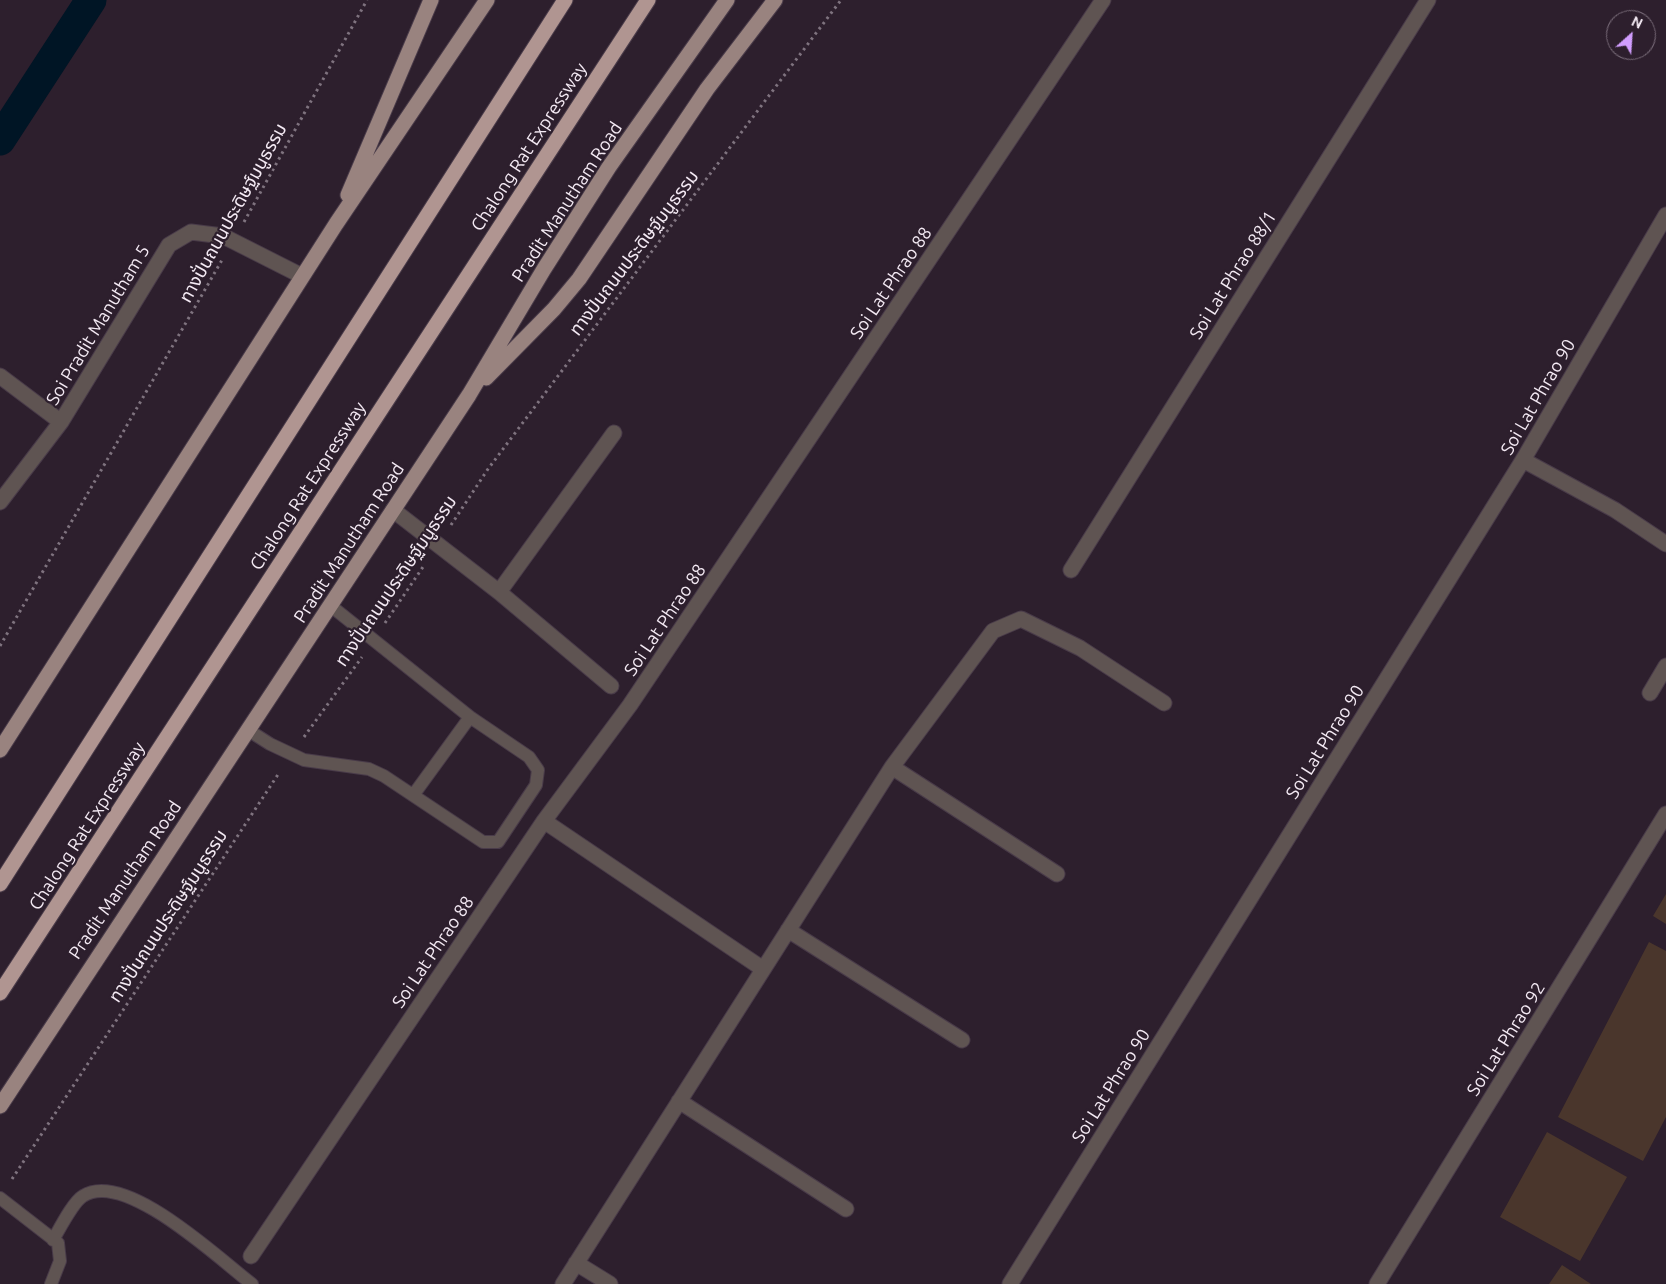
<!DOCTYPE html>
<html>
<head>
<meta charset="utf-8">
<style>
	body { margin:0 }
	#map { position:relative; width:1666px; height:1284px; overflow:hidden; background:#2d1f2d; font-family:Ubuntu,sans-serif }
	canvas { display:block }
	.north { position:absolute; left:1606px; top:10px; width:50px; height:50px; box-sizing:border-box; background:#2d1f2d; border:1px solid #7d707d; border-radius:50%; rotate:26deg; font-size:14px; font-weight:700; line-height:20px; text-align:center; color:#f4eaf4 }
	.north::after { content:''; display:block; margin:auto; width:18px; height:22px; background:#d19dfe; clip-path:polygon(50% 0,100% 100%,50% 72%,0 100%) }
</style>
</head>
<body>
<div id="map">
<canvas width="1666" height="1284"></canvas>
<div class="north">N</div>
</div>
<script>
const c = document.querySelector('canvas').getContext('2d');
c.lineJoin = 'round';
function stroke(path, color, width, dash) { c.strokeStyle = color; c.lineWidth = width; c.lineCap = dash ? 'butt' : 'round'; c.setLineDash(dash || []); c.stroke(path); }
function fillPath(path, color) { c.fillStyle = color; c.fill(path, 'evenodd'); }
function label(font, color, halo, rows, align = 'center') {
  c.font = font + ' Ubuntu,"Noto Sans Thai",sans-serif'; c.lineWidth = 4.5; c.setLineDash([]); c.textBaseline = 'middle'; c.strokeStyle = halo; c.fillStyle = color; for (const [text, x, y, turn = 0] of rows) {
    c.save(); c.translate(x, y); c.rotate((+turn || 0) * Math.PI / 180); c.textAlign = isNaN(turn) ? turn : align; if (halo) c.strokeText(text, 0, 0); c.fillText(text, 0, 0); c.restore();
  }
}
stroke(new Path2D(`
	M0,140L91,0`), '#001525', 31);
fillPath(new Path2D(`
	M1666,894V924L1653,916Z
	M1649,942L1666,951V1117L1643,1161L1558,1117Z
	M1547,1132L1627,1177L1580,1261L1500,1217Z
	M1562,1265L1591,1284H1549Z`), '#4a362c');
const lane = new Path2D(`
	M248,730L270,744L304,760L369,769L384,776L483,842H498L536,785L538,770L529,757L470,717L331,606
	M414,794L470,717
	M0,1198L58,1243L60,1261L51,1284
	M53,1240C60,1228 73,1202 83,1196C125,1169 219,1259 252,1284`);
const street = new Path2D(`
	M0,376L61,422L0,502
	M61,422L169,245L191,232L223,236L302,276
	M1523,460L1615,510L1666,544
	M393,510L499,592L614,433
	M1071,570L1428,0
	M499,592L611,686
	M1650,693L1666,666
	M892,767L1057,874
	M544,821L763,969
	M788,930L962,1040
	M679,1101L846,1209
	M251,1256L544,821L630,705L1103,0
	M576,1263L610,1284
	M563,1284L892,767L993,631L1021,619L1080,648L1164,703
	M1010,1284L1523,460L1666,215
	M1377,1284L1666,814`);
const primary = new Path2D(`
	M348,195L431,0
	M486,378L554,309L579,279L707,89L775,0
	M0,750L336,224L487,0
	M0,1106L469,395L544,269L609,167L727,0`);
const highway = new Path2D(`
	M0,884L565,0
	M0,993L648,0`);
stroke(lane, '#493b49', 14);
stroke(street, '#493b49', 17);
stroke(primary, '#493b49', 17);
stroke(highway, '#493b49', 17);
stroke(new Path2D(`
	M244,222L367,0
	M451,525L488,469L841,0
	M385,623L425,564
	M0,646L222,260
	M304,737L362,657
	M12,1179L279,773`), '#7f737f', 3, [2.5, 4]);
stroke(lane, '#5f5452', 12);
stroke(street, '#5f5452', 15);
stroke(primary, '#99837f', 15);
stroke(highway, '#b09591', 15);
label('18px', '#f4eaf4', '#2d1f2d', [
	["Chalong Rat Expressway",529,147,-57],
	["Pradit Manutham Road",567,202,-57],
	["ทางปั่นถนนประดิษฐ์มนูธรรม",233,213,-61],
	["ทางปั่นถนนประดิษฐ์มนูธรรม",634,253,-53],
	["Soi Lat Phrao 88/1",1233,275,-58],
	["Soi Lat Phrao 88",891,283,-56],
	["Soi Pradit Manutham 5",98,325,-59],
	["Soi Lat Phrao 90",1538,397,-60],
	["Chalong Rat Expressway",308,486,-57],
	["Pradit Manutham Road",349,543,-57],
	["ทางปั่นถนนประดิษฐ์มนูธรรม",396,581,-56],
	["Soi Lat Phrao 88",665,620,-56],
	["Soi Lat Phrao 90",1325,742,-58],
	["Chalong Rat Expressway",87,826,-57],
	["Pradit Manutham Road",125,880,-56],
	["ทางปั่นถนนประดิษฐ์มนูธรรม",168,916,-57],
	["Soi Lat Phrao 88",433,952,-56],
	["Soi Lat Phrao 92",1506,1039,-58],
	["Soi Lat Phrao 90",1111,1086,-58]
]);
</script>
</body>
</html>
